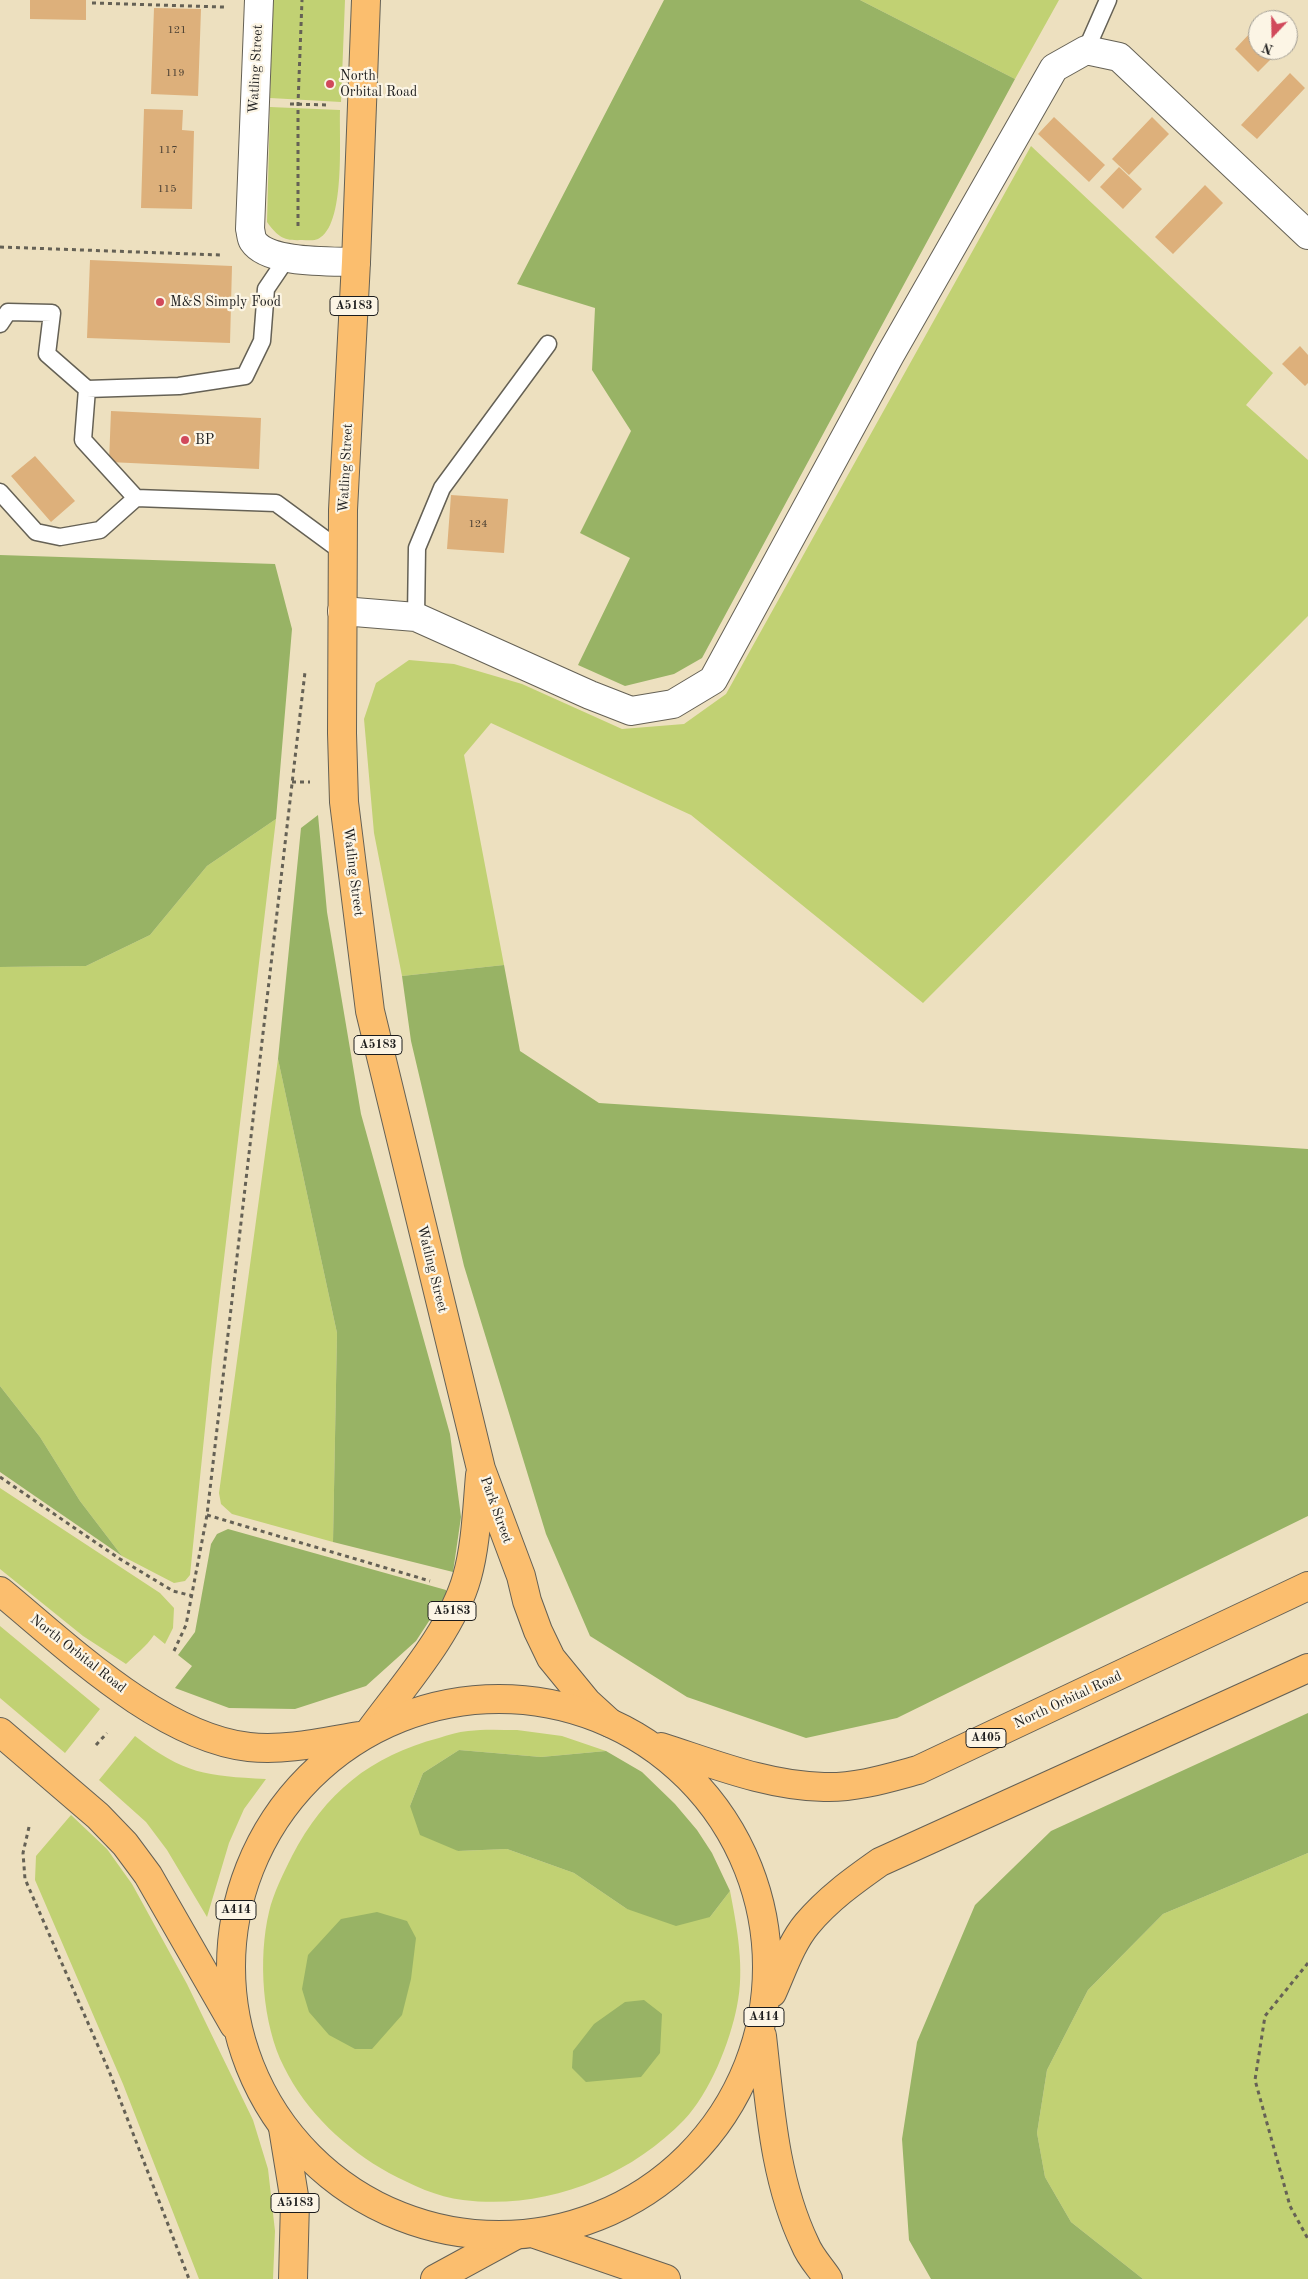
<!DOCTYPE html>
<html>
<head>
<meta charset="utf-8">
<style>
	body { margin:0 }
	#map { position:relative; width:1308px; height:2279px; overflow:hidden; background:#ede0bf; font-family:"Old Standard TT",serif }
	canvas { display:block }
	.north { position:absolute; left:1248px; top:10px; width:50px; height:50px; box-sizing:border-box; background:#fcf5e5; border:1px solid #a29e95; border-radius:50%; rotate:201deg; font-size:14px; font-weight:700; line-height:20px; text-align:center; color:#1c1c1c }
	.north::after { content:''; display:block; margin:auto; width:18px; height:22px; background:#d1495b; clip-path:polygon(50% 0,100% 100%,50% 72%,0 100%) }
</style>
</head>
<body>
<div id="map">
<canvas width="1308" height="2279"></canvas>
<div class="north">N</div>
</div>
<script>
const c = document.querySelector('canvas').getContext('2d');
c.lineJoin = 'round';
function fillPath(path, color) { c.fillStyle = color; c.fill(path, 'evenodd'); }
function stroke(path, color, width, dash) { c.strokeStyle = color; c.lineWidth = width; c.lineCap = dash ? 'butt' : 'round'; c.setLineDash(dash || []); c.stroke(path); }
function label(font, color, halo, rows, align = 'center') {
  c.font = font + ' "Old Standard TT",serif'; c.lineWidth = 4.5; c.setLineDash([]); c.textBaseline = 'middle'; c.strokeStyle = halo; c.fillStyle = color; for (const [text, x, y, turn = 0] of rows) {
    c.save(); c.translate(x, y); c.rotate((+turn || 0) * Math.PI / 180); c.textAlign = isNaN(turn) ? turn : align; if (halo) c.strokeText(text, 0, 0); c.fillText(text, 0, 0); c.restore();
  }
}
fillPath(new Path2D(`
	M273,0H345L341,102L270,98Z
	M860,0H1059L1015,79Z
	M270,107L340,110C339,138 346,226 318,239C314,241 307,240 302,240C284,241 278,237 267,222Z
	M1031,146L1273,373L1246,405L1308,460V616L923,1003L691,815L491,723L464,755L504,965L402,976L374,833L364,719L376,683L409,660L454,664L522,684L622,729L684,724L726,694Z
	M276,819L212,1360L190,1575L185,1581L174,1583L122,1556L80,1501L40,1437L0,1386V967L86,966L150,935L207,866Z
	M278,1059L337,1333L333,1542L232,1514L221,1504L219,1493Z
	M0,1488L160,1593L174,1608L173,1628L165,1644L154,1635C146,1647 136,1654 126,1664L83,1636L0,1569Z
	M0,1626L100,1709L65,1753L0,1698Z
	M517,1730L562,1736L606,1751L541,1757L459,1750L423,1773L410,1806L458,1851L507,1849L574,1873L627,1909L710,1917L730,1891C737,1927 745,1969 737,2006C730,2042 710,2093 684,2120C627,2179 543,2210 463,2200C437,2197 412,2185 389,2173C346,2149 306,2112 284,2067C262,2024 258,1958 269,1912C273,1894 284,1872 292,1856C325,1793 370,1756 439,1738C448,1735 458,1732 468,1731C484,1729 501,1730 517,1730Z
	M135,1736C184,1774 206,1776 266,1779L244,1809L229,1843L207,1917L167,1850L146,1822L99,1780Z
	M71,1815L107,1849L132,1884L187,1984L253,2120L268,2169L275,2231L273,2279H199L123,2084L35,1880L36,1856Z
	M1308,1853V2279H1143L1071,2222L1045,2177L1037,2133L1047,2070L1088,1990L1163,1914Z`), '#c1d173');
fillPath(new Path2D(`
	M664,0H860L1015,79L702,658L674,674L625,686L578,665L630,558L580,533L631,431L592,370L595,308L517,284Z
	M0,555L275,564L292,629L276,819L207,866L150,935L86,966L0,967Z
	M318,815L327,912L361,1114L450,1434L461,1517L453,1572L333,1542L337,1333L278,1059L301,828Z
	M504,965L520,1051L599,1103L1308,1149V1516L897,1718L806,1738L687,1697L590,1636L546,1534L464,1266L411,1041L402,976Z
	M0,1386L40,1437L80,1501L122,1556L0,1472Z
	M228,1529L446,1590V1595L416,1641L366,1686L295,1709L229,1708L175,1688L192,1666L178,1655L195,1632L211,1544L217,1534Z
	M1308,1713V1853L1163,1914L1088,1990L1047,2070L1037,2133L1045,2177L1071,2222L1143,2279H931L909,2240L902,2139L917,2042L975,1905L1051,1831Z
	M459,1750L541,1757L606,1751L642,1772L675,1804L697,1830L712,1853L730,1891L710,1917L676,1926L627,1909L574,1873L507,1849L458,1851L420,1835L410,1806L423,1773Z
	M377,1912L407,1921L416,1938L411,1979L402,2015L372,2049H355L329,2035L309,2012L302,1989L308,1955L341,1919Z
	M644,2000L662,2014L660,2053L641,2077L586,2082L572,2068L573,2051L594,2024L625,2002Z`), '#98b365');
fillPath(new Path2D(`
	M30,0H86V20L30,19Z
	M154,8L201,9L198,96L151,94Z
	M1252,31L1258,37V50H1272L1276,54L1258,72L1235,49Z
	M1290,73L1305,88L1257,139L1241,125Z
	M144,109L183,110L182,130L194,131L192,209L141,208Z
	M1054,117L1105,165L1089,182L1038,134Z
	M1152,117L1169,134L1129,175L1112,159Z
	M1119,167L1142,189L1123,209L1100,187Z
	M1205,185L1223,203L1173,254L1155,237Z
	M90,260L232,266L230,343L87,338Z
	M1300,346L1308,355V383L1305,386L1282,364Z
	M111,411L261,418L259,469L109,462Z
	M35,456L75,501L51,522L11,476Z
	M451,495L508,499L504,553L447,549Z`), '#ddb07b');
const lane = new Path2D(`
	M1086,50L1108,0
	M287,258L266,289L262,341L245,376L179,386L87,389L83,440L136,498L276,503L344,553
	M0,324L8,312L52,313L47,354L87,389
	M0,492L36,532L60,537L100,530L136,498
	M416,617L417,548L442,488L548,344`);
const street = new Path2D(`
	M259,0L250,229C251,232 251,238 253,241C268,264 331,261 356,262
	M342,611L416,617L590,695L631,711L673,704L713,680L890,355L1054,68L1086,50L1119,57L1308,235`);
const primary = new Path2D(`
	M366,0L356,262L343,510L342,733L344,802L370,1011L481,1469L521,1576L527,1601L538,1631L551,1658L587,1702L610,1723
	M370,1731C403,1686 452,1631 467,1577C476,1545 477,1509 480,1475
	M283,2128L295,2202L293,2279
	M435,2279L514,2236`);
const highway = new Path2D(`
	M0,1591C67,1646 160,1737 249,1747C285,1751 323,1742 359,1736
	M231 1967a268 268 0 1 1 536 0a268 268 0 1 1-536 0Z
	M0,1732L98,1816L125,1844L148,1875L234,2025
	M661,1747C714,1764 768,1786 824,1787C857,1788 888,1778 918,1770L1308,1586
	M772,1993C782,1971 791,1943 807,1924C828,1899 853,1881 880,1862L1308,1668
	M762,2036C770,2106 774,2179 805,2244C810,2257 821,2268 828,2279
	M535,2234L666,2279`);
stroke(lane, '#656155', 19);
stroke(street, '#656155', 30);
stroke(primary, '#656155', 30);
stroke(highway, '#656155', 30);
stroke(new Path2D(`
	M92,3L224,7
	M290,104L329,105
	M298,226V104L302,0
	M0,247L220,255
	M292,782H310
	M0,1477L120,1559L173,1591L193,1596
	M207,1515L430,1581
	M174,1651L186,1625L207,1515L305,672
	M96,1745L107,1733
	M29,1827L23,1853L25,1879L109,2071L189,2279
	M1308,1963L1265,2016L1255,2080L1290,2206L1308,2239`), '#656155', 3, [4, 4]);
stroke(lane, '#fff', 16);
stroke(street, '#fff', 28);
stroke(primary, '#fbbe6e', 28);
stroke(highway, '#fbbe6e', 28);
for (const [x, y, r, color] of [
	[330,84,5,"#d1495b"],
	[160,302,5,"#d1495b"],
	[185,440,5,"#d1495b"]
]) { const dot = new Path2D(); dot.arc(x, y, r, 0, 2 * Math.PI); c.fillStyle = color; c.fill(dot); stroke(dot, '#fcf5e5', 2); }
label('11px', '#4c4134', null, [
	["121",177,30],
	["119",175,73],
	["117",168,150],
	["115",167,189],
	["124",478,524]
]);
for (const [x, y, w] of [
	[354,306,48],
	[378,1045,48],
	[452,1611,48],
	[986,1738,40],
	[236,1910,40],
	[764,2017,40],
	[295,2203,48]
]) { const box = new Path2D(); box.roundRect(x - w / 2, y - 9.5, w, 19, 4); c.fillStyle = '#fcf5e5'; c.fill(box); stroke(box, '#1c1c1c', 1); }
label('bold 12px', '#1c1c1c', null, [
	["A5183",354,306],
	["A5183",378,1045],
	["A5183",452,1611],
	["A405",986,1738],
	["A414",236,1910],
	["A414",764,2017],
	["A5183",295,2203]
]);
label('14px', '#1c1c1c', '#fcf5e5', [
	["Watling Street",256,69,-87],
	["Watling Street",346,468,-87],
	["Watling Street",353,872,83],
	["Watling Street",432,1269,76],
	["Park Street",496,1510,70],
	["North Orbital Road",78,1654,38],
	["North Orbital Road",1068,1700,-25]
]);
label('14px', '#1c1c1c', '#fcf5e5', [
	["North",340,76],
	["Orbital Road",340,92],
	["M&S Simply Food",170,302],
	["BP",195,440]
], 'left');
</script>
</body>
</html>
